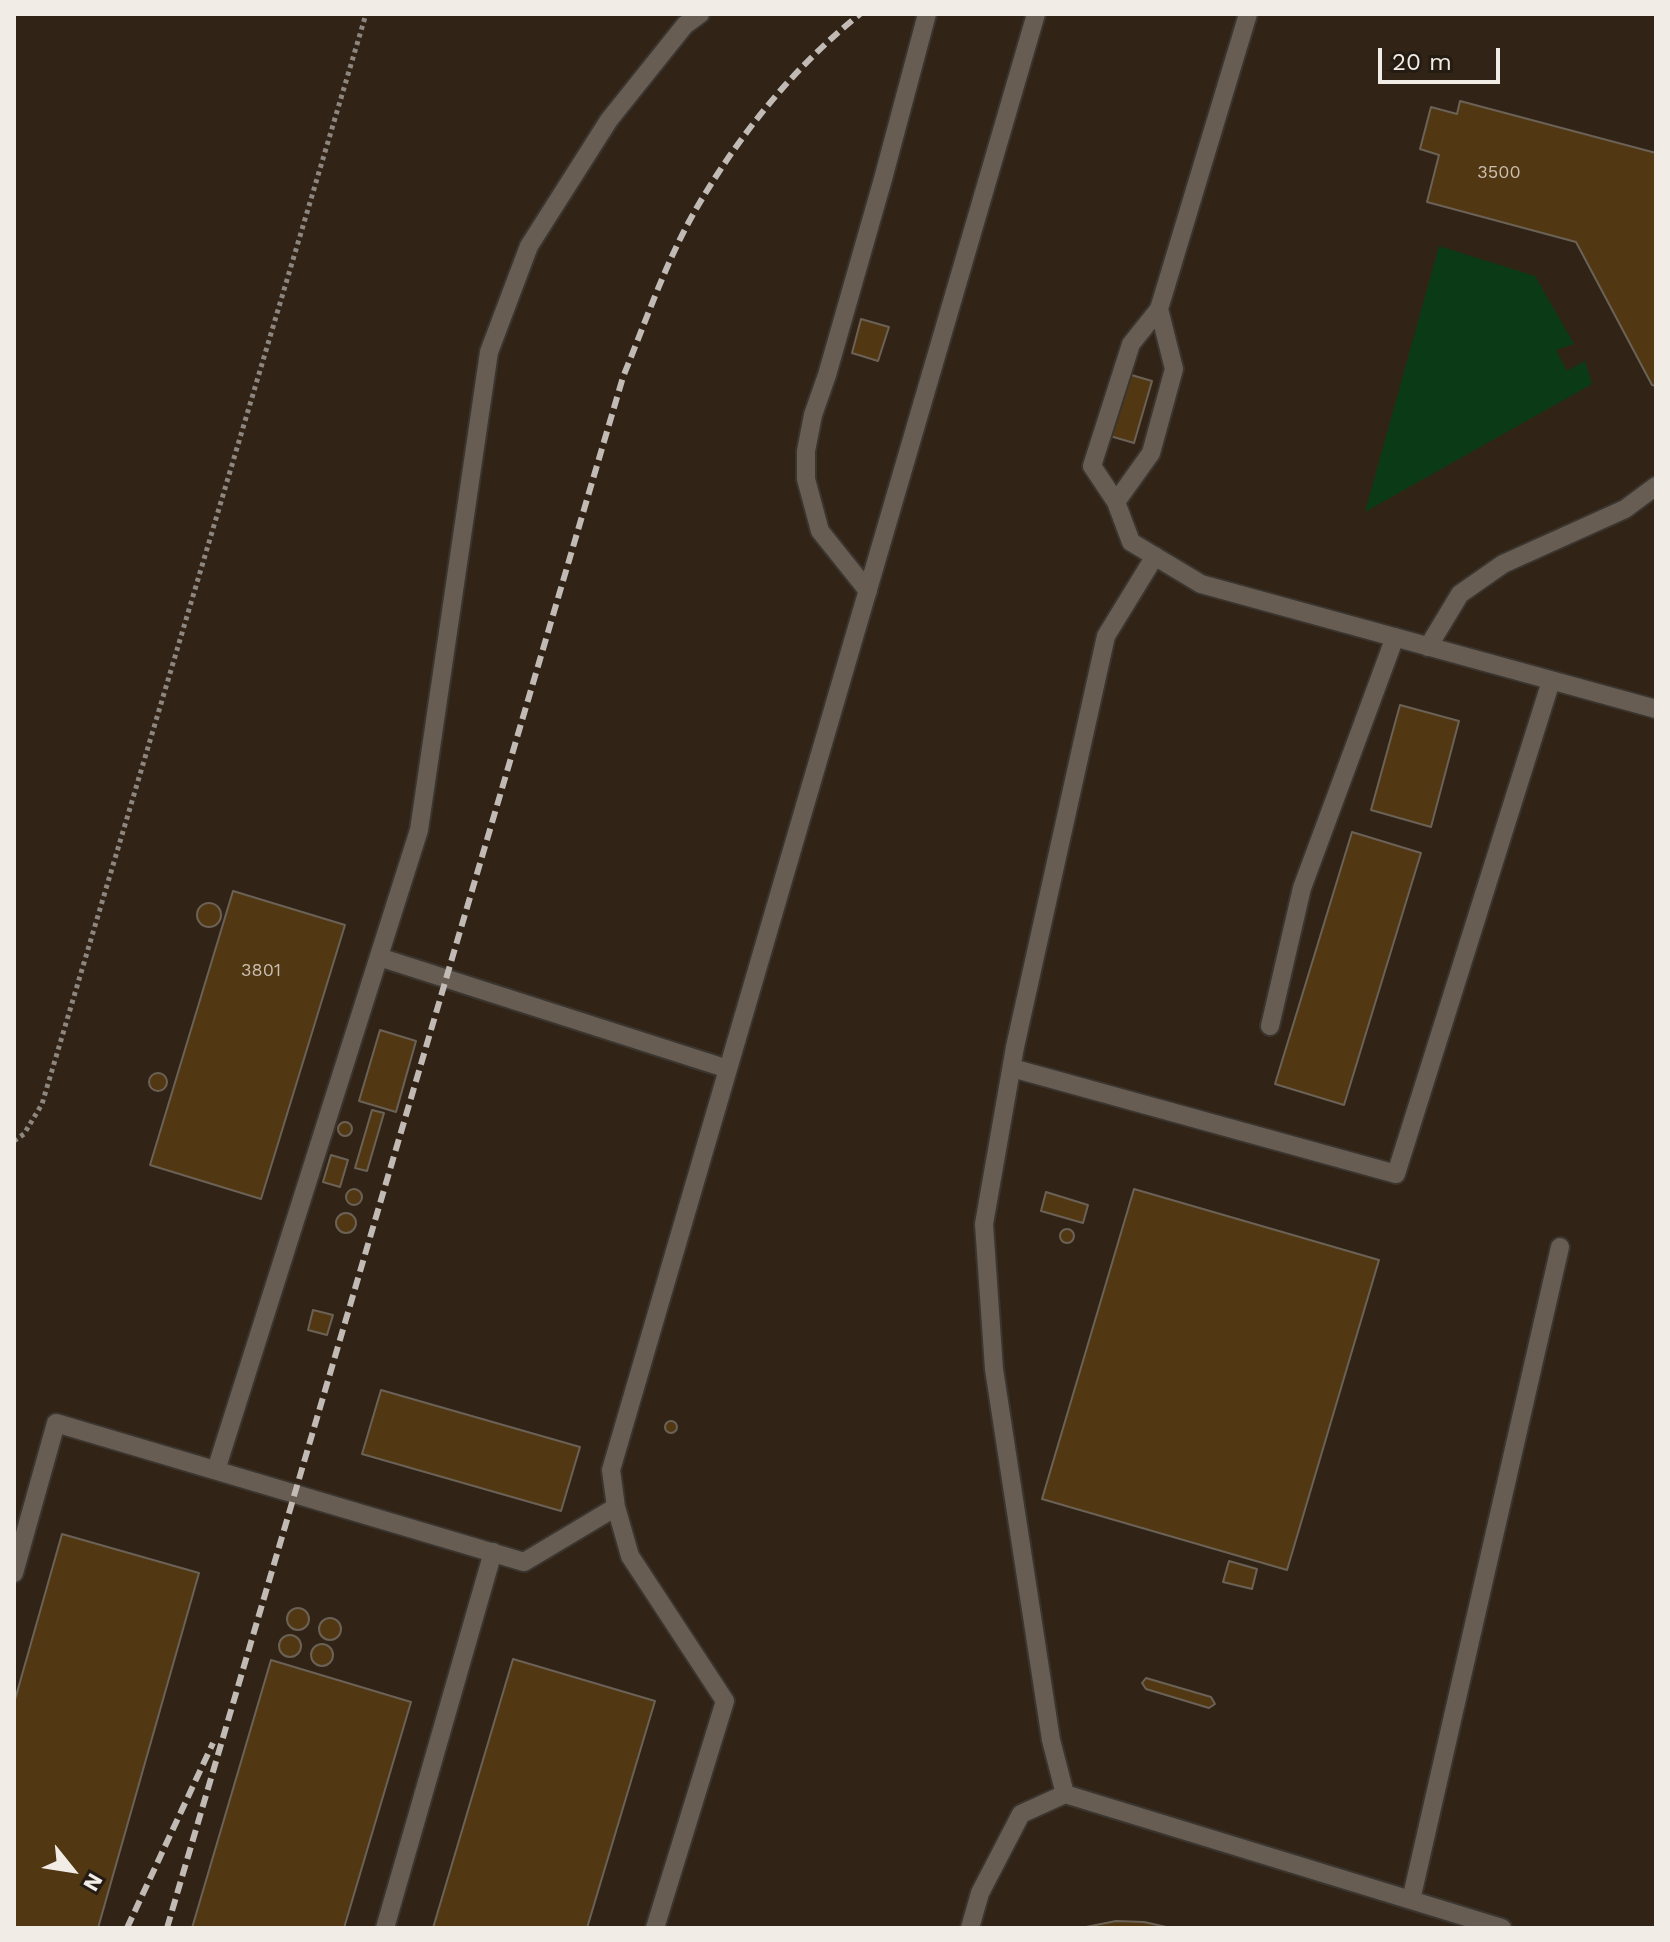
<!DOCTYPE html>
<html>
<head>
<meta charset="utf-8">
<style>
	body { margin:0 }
	#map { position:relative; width:1670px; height:1942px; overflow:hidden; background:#241c13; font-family:"Work Sans",sans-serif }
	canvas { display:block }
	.frame { position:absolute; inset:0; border:16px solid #f2ece6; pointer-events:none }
	.north { position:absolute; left:32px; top:1830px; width:80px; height:80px; -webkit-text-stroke:6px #241c13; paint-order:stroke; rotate:120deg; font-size:22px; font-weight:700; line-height:32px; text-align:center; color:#f2ece6 }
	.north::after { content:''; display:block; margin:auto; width:28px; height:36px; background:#f2ece6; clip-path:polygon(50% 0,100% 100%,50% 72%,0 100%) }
	.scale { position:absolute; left:1378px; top:48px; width:122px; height:36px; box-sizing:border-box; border:4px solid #f2ece6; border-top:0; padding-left:10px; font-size:24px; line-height:28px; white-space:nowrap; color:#f2ece6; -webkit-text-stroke:6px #241c13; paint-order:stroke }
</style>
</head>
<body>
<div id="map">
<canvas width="1670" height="1942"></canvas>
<div class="frame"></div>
<div class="north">N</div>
<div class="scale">20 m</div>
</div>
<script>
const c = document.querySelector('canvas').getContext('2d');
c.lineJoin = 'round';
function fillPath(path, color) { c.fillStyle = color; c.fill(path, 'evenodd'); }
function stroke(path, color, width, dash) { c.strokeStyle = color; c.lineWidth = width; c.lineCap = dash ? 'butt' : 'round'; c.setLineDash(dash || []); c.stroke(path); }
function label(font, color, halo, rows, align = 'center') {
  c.font = font + ' "Work Sans",sans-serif'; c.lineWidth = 6; c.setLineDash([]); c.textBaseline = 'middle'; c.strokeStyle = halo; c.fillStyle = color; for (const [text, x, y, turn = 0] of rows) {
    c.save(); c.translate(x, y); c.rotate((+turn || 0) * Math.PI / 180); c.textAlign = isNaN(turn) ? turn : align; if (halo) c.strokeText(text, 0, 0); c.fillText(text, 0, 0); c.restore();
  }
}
fillPath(new Path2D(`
	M14,14H1656V1928H14Z`), '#312416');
fillPath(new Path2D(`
	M1439,246L1535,276L1574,344L1556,350L1567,371L1585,361L1592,384L1365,512Z`), '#0b3b16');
const building = new Path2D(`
	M1460,101L1656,153V386L1652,385L1576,242L1427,202L1439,155L1420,149L1431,107L1457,114Z
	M861,319L889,327L878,361L852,353Z
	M1128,374L1152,381L1134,443L1110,436Z
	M1400,705L1459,721L1431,827L1371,810Z
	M1352,832L1421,853L1344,1105L1275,1084Z
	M233,891L345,925L261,1199L150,1165Z
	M197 915a12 12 0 1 1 24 0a12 12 0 1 1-24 0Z
	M380,1030L416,1041L396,1112L359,1101Z
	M149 1082a9 9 0 1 1 18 0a9 9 0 1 1-18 0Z
	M372,1110L384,1113L367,1171L355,1168Z
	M338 1129a7 7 0 1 1 14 0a7 7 0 1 1-14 0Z
	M331,1155L348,1160L340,1187L323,1182Z
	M1134,1189L1379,1260L1287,1570L1042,1499Z
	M346 1197a8 8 0 1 1 16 0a8 8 0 1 1-16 0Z
	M1046,1192L1088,1205L1083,1223L1041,1211Z
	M336 1223a10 10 0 1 1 20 0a10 10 0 1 1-20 0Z
	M1060 1236a7 7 0 1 1 14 0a7 7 0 1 1-14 0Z
	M313,1310L333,1315L327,1335L308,1330Z
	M381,1390L580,1447L561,1511L362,1454Z
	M665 1427a6 6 0 1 1 12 0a6 6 0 1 1-12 0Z
	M62,1534L199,1573L98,1928H14V1703Z
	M1229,1561L1257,1569L1252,1589L1223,1582Z
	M287 1619a11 11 0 1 1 22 0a11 11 0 1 1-22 0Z
	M319 1629a11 11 0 1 1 22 0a11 11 0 1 1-22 0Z
	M279 1646a11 11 0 1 1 22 0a11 11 0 1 1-22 0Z
	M311 1655a11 11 0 1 1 22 0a11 11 0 1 1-22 0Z
	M513,1659L655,1701L587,1928H433Z
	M271,1660L411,1702L344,1928H192Z
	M1146,1678L1211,1697L1215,1704L1209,1708L1146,1689L1142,1683Z
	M1116,1921L1144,1922L1171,1928H1081Z`);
fillPath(building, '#523713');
stroke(building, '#6b6257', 2);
const service = new Path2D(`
	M1248,14L1159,309L1131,344L1092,466L1116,502L1131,542L1201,584L1656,709
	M1116,502L1151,453L1174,369L1159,309
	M868,591L820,531L806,479V451L813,415L827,375L883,179L927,14
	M1428,647L1460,594L1503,564L1625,509L1656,486
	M379,957L728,1069
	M1270,1026L1302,888L1395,637
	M1012,1068L1396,1174L1551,681
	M216,1470L419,830L489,352L529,246L609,120L685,25L700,14
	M14,1573L56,1423L524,1562L616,1507
	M1065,1794L1051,1740L994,1369L984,1224L1015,1047L1106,636L1155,556
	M1411,1900L1560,1247
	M385,1928L493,1552
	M655,1928L725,1701L630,1556L616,1507L611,1470L1036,14
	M970,1928L980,1893L1021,1814L1065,1794L1502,1928`);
stroke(service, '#3b3530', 22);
stroke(new Path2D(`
	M14,1141L24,1134L42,1104L366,14`), '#8e8780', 5, [4, 4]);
stroke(service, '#675d53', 18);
stroke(new Path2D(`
	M127,1928L213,1743
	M167,1928L623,377C646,321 666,261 696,209C739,135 793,68 860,14`), '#c2bbb5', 6, [12, 6]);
label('18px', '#cabfb1', null, [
	["3500",1499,173],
	["3801",261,971]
]);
</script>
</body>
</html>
